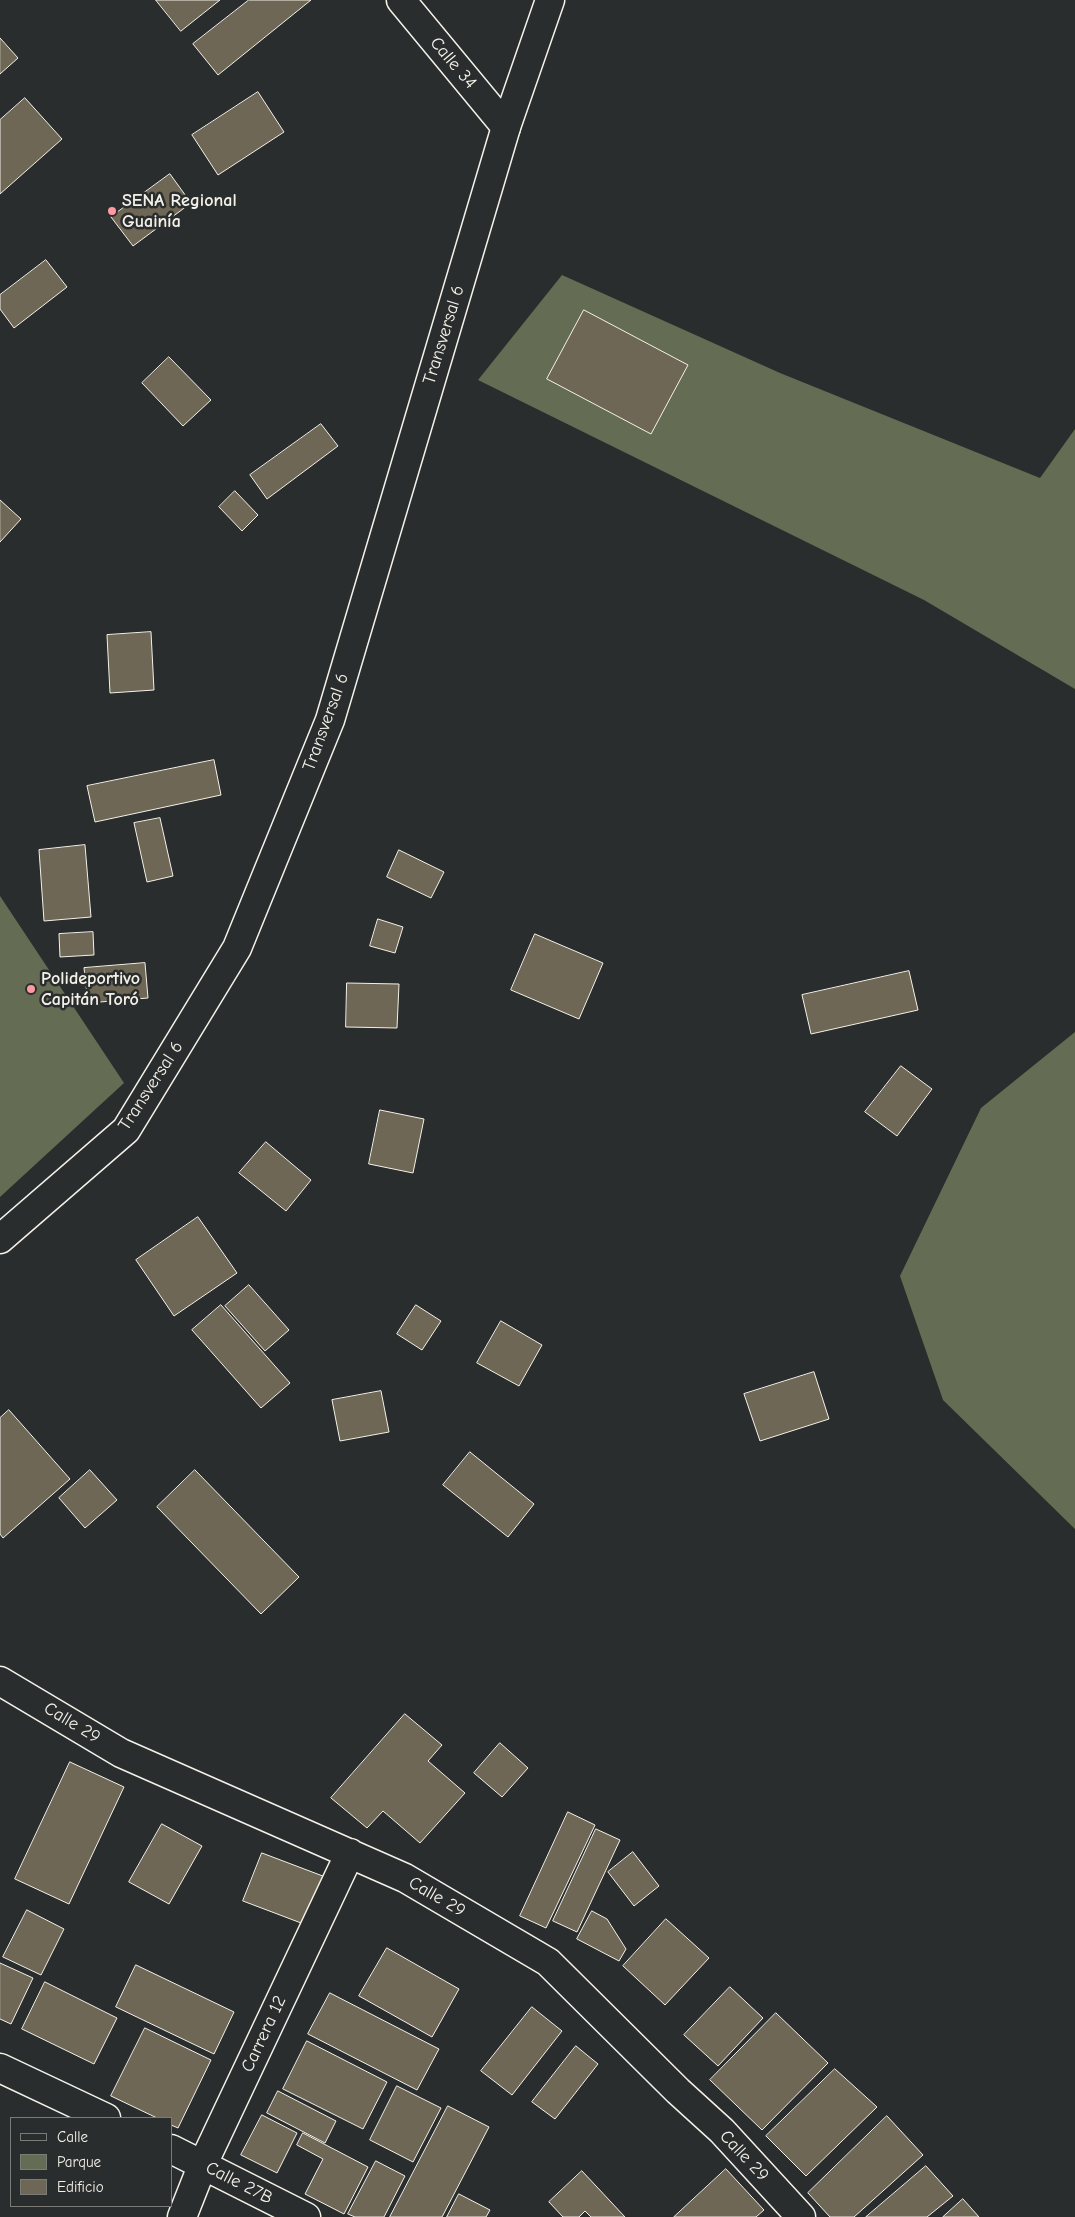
<!DOCTYPE html>
<html>
<head>
<meta charset="utf-8">
<style>
	body { margin:0 }
	#map { position:relative; width:1075px; height:2217px; overflow:hidden; background:#2a2d2e; font-family:"Comic Neue",sans-serif }
	canvas { display:block }
	.legend { position:absolute; left:10px; top:2117px; width:162px; height:90px; box-sizing:border-box; background:#2a2d2e; border:1px solid #7b7b78; margin:0; padding:6px 9px; list-style:none; font-size:15px; color:#f4f1e8 }
	.legend li { display:flex; align-items:center; gap:10px; height:25px }
	.legend b { width:25px; border:1px solid #7b7b78 }
</style>
</head>
<body>
<div id="map">
<canvas width="1075" height="2217"></canvas>
<ul class="legend">
<li><b style="height:6px;background:#2a2d2e"></b>Calle</li>
<li><b style="height:14px;background:#646d53"></b>Parque</li>
<li><b style="height:14px;background:#6e6756"></b>Edificio</li>
</ul>
</div>
<script>
const c = document.querySelector('canvas').getContext('2d');
c.lineJoin = 'round';
function fillPath(path, color) { c.fillStyle = color; c.fill(path, 'evenodd'); }
function stroke(path, color, width, dash) { c.strokeStyle = color; c.lineWidth = width; c.lineCap = dash ? 'butt' : 'round'; c.setLineDash(dash || []); c.stroke(path); }
function label(font, color, halo, rows, align = 'center') {
  c.font = font + ' "Comic Neue",sans-serif'; c.lineWidth = 5; c.setLineDash([]); c.textBaseline = 'middle'; c.strokeStyle = halo; c.fillStyle = color; for (const [text, x, y, turn = 0] of rows) {
    c.save(); c.translate(x, y); c.rotate((+turn || 0) * Math.PI / 180); c.textAlign = isNaN(turn) ? turn : align; if (halo) c.strokeText(text, 0, 0); c.fillText(text, 0, 0); c.restore();
  }
}
fillPath(new Path2D(`
	M562,275L780,373L1040,478L1075,429V689L924,600L478,380Z
	M0,896L124,1083L0,1197Z
	M1075,1032V1529L943,1400L900,1276L981,1108Z`), '#646d53');
const building = new Path2D(`
	M156,0H220L181,31Z
	M249,0H311L218,75L193,44Z
	M0,38L18,58L0,74Z
	M258,92L284,132L218,175L192,135Z
	M25,98L62,139L0,194V120Z
	M170,174L191,203L133,246L111,217Z
	M46,260L67,287L14,328L0,309V295Z
	M584,310L688,365L651,434L547,379Z
	M169,357L211,400L183,426L142,383Z
	M321,424L338,446L267,499L250,475Z
	M235,491L258,515L242,531L219,507Z
	M0,500L21,519L0,542Z
	M151,632L154,690L110,693L107,635Z
	M214,760L221,795L95,822L87,786Z
	M160,818L173,876L147,882L134,823Z
	M85,845L91,917L44,921L39,850Z
	M399,850L444,872L431,898L387,877Z
	M378,919L403,927L395,953L370,946Z
	M93,932L94,955L60,957L59,934Z
	M535,934L603,963L579,1019L511,990Z
	M145,963L148,998L88,1003L84,968Z
	M909,971L918,1010L811,1034L802,995Z
	M347,983L399,984L397,1028L346,1027Z
	M901,1066L932,1089L897,1136L865,1112Z
	M380,1110L424,1119L413,1173L369,1164Z
	M266,1142L311,1180L286,1211L239,1173Z
	M198,1217L237,1273L174,1316L136,1260Z
	M249,1285L289,1330L265,1351L225,1306Z
	M221,1305L290,1383L261,1408L192,1330Z
	M416,1305L441,1321L422,1350L397,1334Z
	M501,1321L542,1345L519,1386L477,1363Z
	M814,1372L829,1419L760,1441L744,1394Z
	M381,1391L389,1432L340,1441L332,1400Z
	M9,1410L70,1479L3,1538L0,1534V1418Z
	M470,1452L534,1504L508,1537L443,1485Z
	M90,1470L117,1500L85,1528L59,1498Z
	M195,1470L299,1577L261,1614L157,1507Z
	M405,1714L442,1745L428,1761L465,1793L420,1843L383,1811L367,1828L331,1798Z
	M500,1743L528,1768L502,1797L474,1773Z
	M70,1762L124,1787L69,1904L15,1879Z
	M568,1812L595,1825L546,1928L520,1916Z
	M162,1824L202,1846L169,1904L129,1882Z
	M596,1829L620,1840L577,1932L553,1921Z
	M633,1852L659,1886L634,1906L608,1872Z
	M262,1853L328,1878L309,1926L243,1901Z
	M27,1910L64,1929L41,1975L3,1957Z
	M592,1911L607,1919L626,1949L619,1961L577,1939Z
	M666,1919L709,1958L665,2005L623,1966Z
	M387,1948L459,1989L432,2037L359,1996Z
	M0,1963L33,1978L11,2024L0,2019Z
	M136,1965L234,2012L214,2054L116,2007Z
	M45,1982L117,2018L94,2064L22,2029Z
	M730,1987L763,2018L718,2066L684,2035Z
	M330,1993L439,2049L417,2090L308,2034Z
	M532,2007L562,2031L512,2095L481,2071Z
	M776,2013L828,2063L762,2130L710,2080Z
	M145,2028L211,2060L178,2128L171,2125V2118H157L111,2096Z
	M307,2041L387,2082L363,2129L283,2089Z
	M576,2046L598,2064L555,2119L532,2102Z
	M835,2069L877,2107L806,2176L766,2136Z
	M397,2086L441,2108L413,2162L370,2140Z
	M278,2091L336,2121L325,2143L267,2113Z
	M448,2106L489,2127L442,2217H390Z
	M262,2115L297,2133L277,2173L241,2155Z
	M887,2116L923,2155L854,2217H830L808,2193Z
	M303,2133L368,2167L344,2214L305,2194L323,2159L297,2145Z
	M376,2161L405,2176L384,2217H355L348,2214Z
	M926,2166L953,2196L927,2217H866Z
	M726,2169L764,2210L756,2217H674Z
	M582,2171L625,2217H591L585,2211L579,2217H563L549,2202Z
	M459,2194L490,2210L486,2217H447Z
	M963,2199L979,2217H943Z`);
fillPath(building, '#6e6756');
stroke(building, '#f4f1e8', 1);
const street = new Path2D(`
	M401,0L506,127
	M0,1681L121,1753L405,1878L548,1962L678,2091L722,2131L801,2217
	M0,2068L106,2118
	M171,2149L306,2217
	M182,2217L203,2164L350,1853`);
const secondary = new Path2D(`
	M0,1239L126,1130L237,948L330,720L506,127L550,0`);
stroke(street, '#f4f1e8', 31);
stroke(secondary, '#f4f1e8', 31);
stroke(street, '#2a2d2e', 28);
stroke(secondary, '#2a2d2e', 28);
for (const [x, y, r, color] of [
	[112,211,5,"#ff9aa2"],
	[31,989,5,"#ff9aa2"]
]) { const dot = new Path2D(); dot.arc(x, y, r, 0, 2 * Math.PI); c.fillStyle = color; c.fill(dot); stroke(dot, '#2a2d2e', 2); }
label('18px', '#f4f1e8', '#2a2d2e', [
	["Calle 34",453,63,50],
	["Transversal 6",444,335,-73],
	["Transversal 6",326,722,-70],
	["Transversal 6",151,1086,-57],
	["Calle 29",72,1723,31],
	["Calle 29",437,1897,30],
	["Carrera 12",264,2034,-65],
	["Calle 29",744,2156,47],
	["Calle 27B",239,2183,27]
]);
label('bold 18px', '#f4f1e8', '#2a2d2e', [
	["SENA Regional",122,201],
	["Guainía",122,222],
	["Polideportivo",41,979],
	["Capitán Toró",41,1000]
], 'left');
</script>
</body>
</html>
